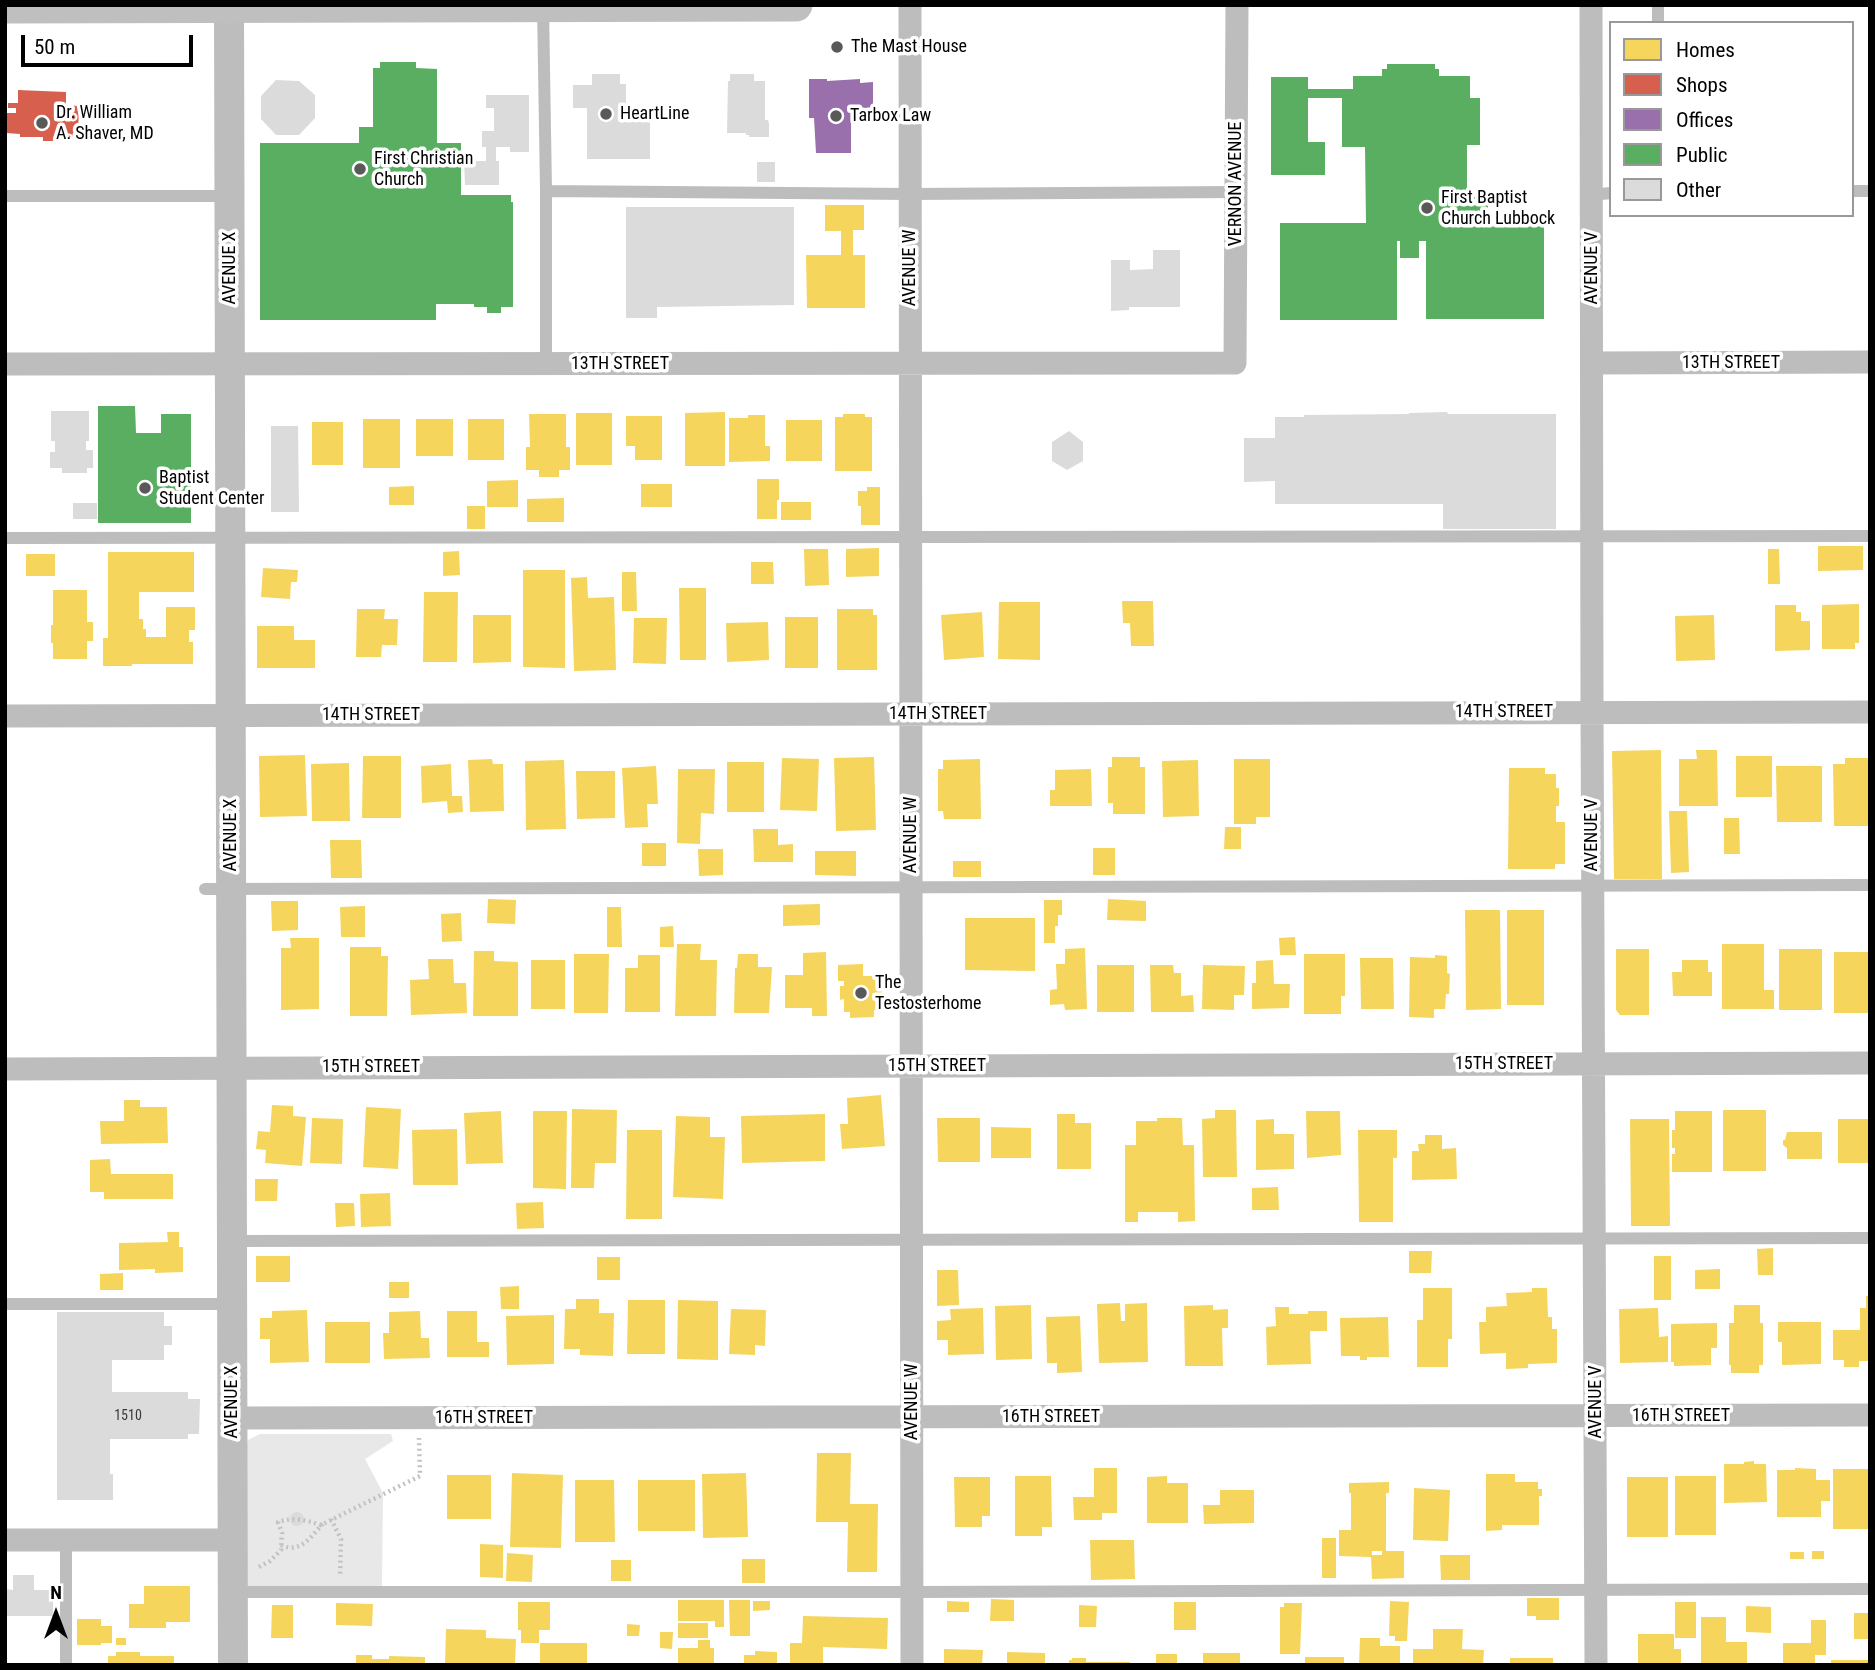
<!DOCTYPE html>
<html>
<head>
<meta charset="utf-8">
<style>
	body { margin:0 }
	#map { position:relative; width:1875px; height:1670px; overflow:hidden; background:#fff; font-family:"Roboto Condensed",sans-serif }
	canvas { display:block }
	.frame { position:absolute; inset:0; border:7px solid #000; pointer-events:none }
	.legend { position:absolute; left:1609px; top:21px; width:245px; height:196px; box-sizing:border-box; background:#fff; border:2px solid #999; margin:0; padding:9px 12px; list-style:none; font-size:21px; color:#000 }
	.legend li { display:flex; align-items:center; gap:14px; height:35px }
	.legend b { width:35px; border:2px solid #999 }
	.north { position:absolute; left:21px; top:1579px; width:70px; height:70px; -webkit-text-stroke:5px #fff; paint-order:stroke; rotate:0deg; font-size:19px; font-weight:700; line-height:28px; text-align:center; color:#000 }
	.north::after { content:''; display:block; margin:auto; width:24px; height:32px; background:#000; clip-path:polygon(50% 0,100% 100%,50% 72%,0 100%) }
	.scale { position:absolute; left:21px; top:35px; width:172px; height:32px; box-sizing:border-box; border:4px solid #000; border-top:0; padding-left:9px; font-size:21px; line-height:24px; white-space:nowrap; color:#000; -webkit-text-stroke:5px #fff; paint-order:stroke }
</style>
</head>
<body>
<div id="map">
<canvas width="1875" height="1670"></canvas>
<div class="frame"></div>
<ul class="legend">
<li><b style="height:19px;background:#f6d55c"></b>Homes</li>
<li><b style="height:19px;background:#d6604d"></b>Shops</li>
<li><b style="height:19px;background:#9970ab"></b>Offices</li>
<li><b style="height:19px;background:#5aae61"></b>Public</li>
<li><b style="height:19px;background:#dbdbdb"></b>Other</li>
</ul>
<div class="north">N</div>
<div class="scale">50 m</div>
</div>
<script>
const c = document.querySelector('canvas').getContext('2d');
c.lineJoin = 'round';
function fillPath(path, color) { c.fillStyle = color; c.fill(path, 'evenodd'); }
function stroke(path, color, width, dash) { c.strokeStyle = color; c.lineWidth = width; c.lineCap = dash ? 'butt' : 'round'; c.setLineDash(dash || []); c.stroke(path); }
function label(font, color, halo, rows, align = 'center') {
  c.font = font + ' "Roboto Condensed",sans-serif'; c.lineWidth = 7; c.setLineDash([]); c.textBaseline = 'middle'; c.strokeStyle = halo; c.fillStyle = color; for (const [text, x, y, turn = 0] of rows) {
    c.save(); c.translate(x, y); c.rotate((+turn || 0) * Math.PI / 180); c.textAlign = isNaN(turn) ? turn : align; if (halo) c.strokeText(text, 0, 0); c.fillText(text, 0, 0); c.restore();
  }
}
fillPath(new Path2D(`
	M260,1434H391L393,1441L365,1459L383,1493L382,1586H244L245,1448L248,1440Z`), '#e8e8e8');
fillPath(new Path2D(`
	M825,205H864V230H853V255H865V308H807L806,255H841V231H825Z
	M725,412V466H685V413Z
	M576,413H612V465H576Z
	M529,414H566V447H570V470H559V477H539V470H526V447H530Z
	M843,414H865V417H872V471H835V417H843Z
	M748,415H765V446H770V461L729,462V418H748Z
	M626,416H662V460H635V446H626Z
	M363,419H400V468H363Z
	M416,419H453V456H416Z
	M468,419H504V460H468Z
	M786,420H822V461H786Z
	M312,422H343V465H312Z
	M757,479H779V500H777V519H757Z
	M518,480V507H487V481Z
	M641,484H672V507H641Z
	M414,486V505H389V487Z
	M867,487H880V525H861V506H858V491H867Z
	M564,498V522H527V499Z
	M781,502H811V520H781Z
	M467,506H485V529H467Z
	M1818,546H1863V570L1818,571Z
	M879,548V576L846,577V549Z
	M804,549H828L829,585L805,586Z
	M1768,549H1779L1780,584H1768Z
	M459,551L460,575L443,576V552Z
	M108,552H194V592H139V619H143V629H146V637H166V607H195V630H189V642H193V664H132V666H103V638H108Z
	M26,554H55V576H26Z
	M751,562H773L774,584H751Z
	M263,568L298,570L297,582H291L290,599L261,597Z
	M523,570H565V668L523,667Z
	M622,572H636L637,611H622Z
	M587,577L588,598L614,597L616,670L574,671L571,578Z
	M679,588H706V660H680Z
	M53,590H87V622H93V641H87V659H53V643H51V625H53Z
	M424,592H458L457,662H423Z
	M1122,601H1153L1154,646H1131L1130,623H1123Z
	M999,602H1040V660L998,659Z
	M1859,604V643H1855V649H1822V605Z
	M1775,605H1796V612H1801V621H1810V650L1775,651Z
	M357,609H385L384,619H398L397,645H382L381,657H356Z
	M837,609H873V615H877V670H837Z
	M982,612L984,657L944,660L941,615Z
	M473,615H511V662L473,663Z
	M1714,615L1715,660L1676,661L1675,616Z
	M785,617H818V668H785Z
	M634,618H667L666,664L633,663Z
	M768,622L769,660L727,662L726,623Z
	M257,626H294V640H315V668H257Z
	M1661,750L1662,879H1614L1612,751Z
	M1696,750H1717L1718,806H1679V759H1697Z
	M305,755L307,816L260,817L259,756Z
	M363,756H401V818H362Z
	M1736,756H1772V797H1736Z
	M874,757L876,830L836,831L834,758Z
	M1112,757H1140V767H1145V814H1113V803H1108V767H1112Z
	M782,758L819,759L817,811L780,810Z
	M1845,758H1870V826H1834L1833,764H1845Z
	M492,759L493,764H503L504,811L470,812L468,760Z
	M980,759L981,819H944L943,811H938V769H943V760Z
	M1234,759H1270V817H1256V824H1234Z
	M564,760L566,829L526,830L525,761Z
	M1198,760L1199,816L1163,817L1162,761Z
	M727,762H764V812H727Z
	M349,763L350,821H312L311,764Z
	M451,764L452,796H462L463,812L448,813L447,801L422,803L421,766Z
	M656,766L658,804H647L648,827L625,828L622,768Z
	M1776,766H1822V822H1777Z
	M1509,768H1545V774H1556V788H1559V806H1556V822H1565V864H1555V869H1508Z
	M678,769H715L714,814L701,813L700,844L677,843Z
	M1091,769L1092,806H1050V790H1055V770Z
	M576,771H615V818L577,819Z
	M1669,811H1687L1689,872L1671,873Z
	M1724,818H1739L1740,854H1724Z
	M1225,827H1241V849H1224Z
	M753,829H778V845L793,844V862H754Z
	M330,840H361L362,878H331Z
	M642,843H666V866H642Z
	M1093,848H1115V875H1093Z
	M698,849H723V875L699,876Z
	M815,851H856V876L815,875Z
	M953,861H981V877H953Z
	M488,899L516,900L515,924L487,923Z
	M1108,899L1146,901V921L1107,920Z
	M1044,900H1062V915H1058V926H1055V943H1044Z
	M271,901H298V930L272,931Z
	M820,904V925L783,926V905Z
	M365,906V937H341L340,907Z
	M607,907H621L622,947H607Z
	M1465,910H1500L1501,1009L1466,1010Z
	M1507,910H1544V1005H1507Z
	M461,913L462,941L442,942L441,914Z
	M965,918H1035V971L965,970Z
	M673,926L674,947H660V927Z
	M1295,937L1296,955H1280L1279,938Z
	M290,938H319V1009L281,1010V948H291Z
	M677,944H701L700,960H717L716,1016H675Z
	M1722,944H1764V990H1774V1009H1722Z
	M350,947H381V956H388L387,1016H350Z
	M1085,948L1087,1009L1065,1010L1064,1004L1050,1005V990L1057,989L1056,964H1065V949Z
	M1616,949H1649V1015H1620L1616,1010Z
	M1779,949H1822V1010H1779Z
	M474,951H494V961L518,962V1016H473Z
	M826,952L827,1016H812V1008H785V975H803V953Z
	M1834,952H1870V1013H1834Z
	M574,954H609L608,1013H574Z
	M738,954H758V967H772L769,1013H734L735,968H737Z
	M1304,954H1345V996H1341V1014H1304Z
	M638,955H660V1012H625V968H638Z
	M1435,955L1447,956V973L1450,974L1449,994H1446L1445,1009H1434V1018L1409,1017L1410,957L1435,958Z
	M1360,958H1393L1394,1009H1361Z
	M428,959H453L454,983H466L467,1013L411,1015L410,980L429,979Z
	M531,960H565V1009H531Z
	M1273,960L1274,984H1290L1289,1008L1252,1009V983H1256V961Z
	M1682,960H1708V972H1712V996H1673L1672,972H1682Z
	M863,964V976H882V1010H874V1017L850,1018V1012H844V999L840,1000V986H844V981H838V965Z
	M1097,965H1134V1012H1097Z
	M1150,965H1173L1174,973H1181V996L1193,995L1194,1012H1151Z
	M1203,965L1245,966L1244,995H1234V1010L1202,1009Z
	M881,1095L885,1146L842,1149L840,1124H848L847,1098Z
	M124,1100H140V1107H167L168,1143L101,1144L100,1121H124Z
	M272,1105L293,1106V1116L306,1117L302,1166L265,1163L266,1150L256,1149L258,1131L270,1132Z
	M366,1107L401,1109L398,1169L363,1167Z
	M572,1109L617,1110L616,1163H595L594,1188H571Z
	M1215,1110H1236L1237,1177H1203L1202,1119L1215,1118Z
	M1723,1110H1766V1171H1723Z
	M501,1111L503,1163L466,1164L464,1113Z
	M533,1111H567L566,1189L533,1188Z
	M1306,1111H1340L1341,1155L1307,1158Z
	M1675,1111H1712V1172H1672V1154H1675V1148H1672V1130H1675Z
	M825,1114V1161L742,1163L741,1116Z
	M1057,1114H1075V1123H1091V1169H1057Z
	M676,1116L710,1117V1137H725L723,1199L673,1197Z
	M312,1118L343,1119L342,1164L310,1163Z
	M937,1118H980V1162H938Z
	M1157,1118H1182L1183,1145H1194L1195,1221L1178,1222V1212H1138V1222H1125V1145H1136V1121H1157Z
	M1274,1119V1134H1294V1169L1256,1170V1120Z
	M1630,1119H1669L1670,1226H1631Z
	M1838,1119H1870V1163H1838Z
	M991,1127L1031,1128V1158H991Z
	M457,1129L458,1185H413L412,1130Z
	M627,1130H662V1219H626Z
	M1358,1130H1397V1158H1393V1222H1359Z
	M1787,1132H1822V1159H1787V1148L1783,1145V1140H1785Z
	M1425,1135H1442V1149L1456,1148L1457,1179L1412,1180V1151H1419L1418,1144H1425Z
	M110,1159L111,1174H173V1199H104V1192H90V1160Z
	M255,1179H278L277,1201H255Z
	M1278,1187L1279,1210H1252V1188Z
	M390,1193L391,1226L361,1227L360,1194Z
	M543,1202L544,1228L517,1229L516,1203Z
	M335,1203H354L355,1226L336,1227Z
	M167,1232H179V1247H183V1272L155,1273V1269L119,1270V1243L168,1242Z
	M1773,1248V1275H1758L1757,1249Z
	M1409,1251H1432L1431,1273H1409Z
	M256,1256H290V1282H256Z
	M1654,1256H1671V1300H1654Z
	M597,1257H620V1280H597Z
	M1720,1269V1289H1695V1270Z
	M937,1270H958L959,1305L937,1306Z
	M123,1273V1290H100V1274Z
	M389,1282H409V1298H389Z
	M519,1286V1309H501L500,1287Z
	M1423,1288H1452V1339H1448V1367H1417V1320H1423Z
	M1532,1288H1547L1548,1317H1552V1329H1557V1363L1528,1364V1368L1506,1369V1353L1480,1354L1479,1322H1486V1307L1507,1306L1506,1293L1532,1292Z
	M1866,1296H1870V1361H1859V1367H1844V1360H1833V1330H1860V1308H1866Z
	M576,1299H599V1313H614L613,1356L580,1355V1349H564L565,1309H576Z
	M628,1300H665V1354H627Z
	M678,1300L718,1301V1360L677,1359Z
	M1120,1303L1121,1321H1125V1304L1147,1303L1148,1362L1099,1363L1097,1304Z
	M1031,1305L1032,1359L996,1360L995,1306Z
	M1213,1305V1310L1228,1309V1328H1222L1223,1366H1185L1184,1306Z
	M1734,1305H1760V1323H1763V1365H1759V1373H1731V1365H1729V1323H1734Z
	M1275,1307H1289V1314H1308V1311H1327V1331H1310L1311,1364L1267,1365L1266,1327L1276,1326Z
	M983,1308L984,1354L948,1355V1340H937V1321L951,1320L950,1309Z
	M1658,1308L1659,1337L1668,1336V1362L1620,1363L1619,1309Z
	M731,1309L766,1310L765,1346L755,1345V1355L729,1354Z
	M307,1310L309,1362L270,1363V1339H260V1318H272V1311Z
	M420,1311L421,1338H429L430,1358L384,1359L383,1333H389V1312Z
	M447,1311H477V1342H489V1357H447Z
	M554,1315V1364L507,1365L506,1316Z
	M1080,1316L1082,1372L1057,1373V1363H1047L1046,1317Z
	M1388,1317L1389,1357H1367V1360H1360V1356H1341L1340,1318Z
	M325,1322H370V1363H325Z
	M1778,1322H1821V1364L1782,1365V1342H1778Z
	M1717,1323V1348H1711V1365L1674,1366V1362H1671V1324Z
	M817,1453H851L850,1504H878L877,1572H847L848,1522H816Z
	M1754,1461V1464H1766L1767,1502L1724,1503V1464H1744V1462Z
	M1094,1468H1117V1513H1102V1520H1074L1073,1497H1094Z
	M1795,1468L1816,1469V1480H1830V1501H1821V1517H1777V1470H1795Z
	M1833,1469H1870V1529H1833Z
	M512,1473L563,1475L561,1548L510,1547Z
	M746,1473L748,1537L703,1538L702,1474Z
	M1486,1474H1515V1482H1538V1489H1542V1496H1539V1525H1502V1530L1486,1531Z
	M447,1475H491V1519H447Z
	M1015,1476H1051L1052,1527H1042V1536H1015Z
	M1167,1476V1483H1188V1523H1147V1477Z
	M1675,1476H1716V1535H1675Z
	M954,1477H990V1516H982V1527H955Z
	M1627,1477H1668V1537H1627Z
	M575,1480H614L615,1542H575Z
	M638,1480H695V1531H638Z
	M1389,1482V1493H1386V1551H1404V1578L1372,1579L1371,1557L1339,1556V1530H1351V1493H1349V1483ZM1372,1551H1382V1555H1372Z
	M1414,1488L1450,1490L1448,1541L1413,1540Z
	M1220,1490H1254V1523L1204,1524L1203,1505H1220Z
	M1322,1538H1336V1578H1322Z
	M1090,1540H1134L1135,1579L1091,1580Z
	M480,1544L503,1545V1578L480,1577Z
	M1812,1551H1824V1559H1812Z
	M1790,1552H1804V1559H1790Z
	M507,1553L533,1555L532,1582L506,1581Z
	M1440,1555H1470V1580H1441Z
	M742,1559H765V1583H742Z
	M611,1560H631V1581H611Z
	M144,1586H190V1622H166V1628H129V1604H144Z
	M1527,1598H1559V1620H1536V1616H1527Z
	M991,1599L1014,1600V1621H990Z
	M678,1600H724V1627H715V1621H678Z
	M729,1600H750V1636H730Z
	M753,1601H770V1610L753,1611Z
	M947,1601L969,1602V1612H947Z
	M1390,1601L1409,1602L1407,1641H1395V1636H1389Z
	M518,1602H550V1630H539V1643H521V1630H518Z
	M1174,1602H1196V1630H1174Z
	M1675,1602H1696V1638H1675Z
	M336,1603L373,1604L372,1626L336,1625Z
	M1284,1603H1302L1300,1654H1280V1607H1284Z
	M272,1605H293V1638H271Z
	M1079,1605L1097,1606L1096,1627H1079Z
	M1746,1606L1771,1607V1633L1746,1632Z
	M1854,1613H1870V1639H1854Z
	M803,1616L888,1618L887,1649L823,1647V1665H790V1643H802Z
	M1701,1617H1726V1642H1747V1665H1701Z
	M77,1619H101V1626H112V1643H101V1645H77Z
	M1811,1620H1826V1655H1815V1665H1783V1643H1811Z
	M678,1623H708V1638H678Z
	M627,1624L640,1625L639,1636H627Z
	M446,1629L486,1630V1638L516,1639L515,1665H445Z
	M1433,1629H1463L1462,1649L1484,1650L1483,1665H1413V1649H1433Z
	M660,1632H673L672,1649L660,1648Z
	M1638,1634H1674V1649H1681V1665H1638Z
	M116,1638H126V1645H116Z
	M1360,1638H1380V1646H1400V1665H1359Z
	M698,1640H710V1648H714V1665H678V1648H698Z
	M540,1643H587V1665H540Z
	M944,1649L983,1650L982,1665H944Z
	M755,1651L777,1652V1665H744V1655H755Z
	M116,1652H140V1656H174V1665H108V1656H116Z
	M1007,1652L1045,1653V1665H1007Z
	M1203,1653H1240V1665H1203Z
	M1156,1654H1177V1665H1156Z
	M356,1655H372V1659H389V1656L425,1657V1665H356Z
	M1305,1657H1344V1665H1305Z
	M1072,1658H1086V1662H1130V1665H1069V1660H1072Z
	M1510,1658H1553V1665H1510Z
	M1831,1660H1870V1665H1831Z`), '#f6d55c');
fillPath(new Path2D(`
	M18,90L66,92V105L79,106L78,137H61V141H43V137H20V134L6,133V113H16V108H8V103H18Z`), '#d6604d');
fillPath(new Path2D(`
	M809,79H827V81L860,79V83L873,82V114H862V118H851V153H816L814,118H809Z`), '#9970ab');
fillPath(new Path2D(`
	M380,62H416V68L437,69V143H461V195H511V202H513V307H501V313H487V307H474V304H436V320H260V143H359V127H373V68H380Z
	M1387,64H1435V69H1439V76H1470V98H1480V145H1467V192H1488V225H1544V319H1426V241H1419V258H1400V241H1397V320H1280V223H1366L1365,147H1342V98H1308V142H1325V175H1271V77H1308V89H1353V76H1382V69H1387Z
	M98,406H135L136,433H161V414H191V523H98Z`), '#5aae61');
fillPath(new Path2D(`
	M592,74H620V84H626V121H650V159H587V108H573V85H592Z
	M730,74H754V81H765V120H768L769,124V137H749V135H746V133H727L728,81H730Z
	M276,80L299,81L315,95V118L299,135H276L261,119V96Z
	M486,95H529V152H510V147H496V161H499V185H465L464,161H486V147H482V131H494V108H486Z
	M757,162H775V182H757Z
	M626,207H794V305L657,307V318H626Z
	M1153,250H1180V307H1129V310L1111,311V260H1130V270L1153,269Z
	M51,411H89V441H86V450H93V468H87V473H62V468H50V452H55V441H51Z
	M1447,412L1448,414H1556V529H1443V504H1275V481L1244,482V438H1275V417H1304V415L1409,414V413Z
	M271,426H298L299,512H271Z
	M1069,431L1083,442V461L1067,470L1052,461V442Z
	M73,503H97V519H73Z
	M57,1312H164V1326H172V1345H164V1360H112V1392H188V1399H200L199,1434H188V1439H110V1474H113V1500H57Z
	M290 1519a7 7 0 1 1 14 0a7 7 0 1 1-14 0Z
	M13,1575H34V1590H53V1616H5V1589L13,1590Z`), '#dbdbdb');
stroke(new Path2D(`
	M331,1519L341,1539L340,1577
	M281,1545C301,1554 310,1537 323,1524
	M259,1567L270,1561L281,1550L282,1533L278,1522C293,1517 306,1520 321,1525L420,1476L419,1438`), '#c2c2c2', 4.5, [2, 3.5]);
stroke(new Path2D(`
	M543,6L546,191V364
	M1658,23V5
	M546,191L910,194L1236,192
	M1852,191H1870
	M1591,195L1611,193
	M5,196H229
	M5,538L1870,536
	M205,889L1870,885
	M232,1241L1870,1238
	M5,1304H232
	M66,1540V1665
	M233,1592H912L1870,1589`), '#bdbdbd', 12);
stroke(new Path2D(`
	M910,5L912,1665
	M1591,5L1592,712L1596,1665
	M1592,363L1870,362
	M5,364L1235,363L1237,5
	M5,716L1870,712
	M5,1069L1870,1063
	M232,1418L1870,1415
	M5,1540H233`), '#bdbdbd', 23);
stroke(new Path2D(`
	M229,5L233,1665`), '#bdbdbd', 30);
stroke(new Path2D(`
	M5,7L796,5`), '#bfbfbf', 33);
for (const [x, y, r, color] of [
	[837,47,7,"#595959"],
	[606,114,7,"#595959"],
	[836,116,7,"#595959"],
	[42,123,7,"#595959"],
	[360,169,7,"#595959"],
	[1427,208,7,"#595959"],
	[145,488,7,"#595959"],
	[861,993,7,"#595959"]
]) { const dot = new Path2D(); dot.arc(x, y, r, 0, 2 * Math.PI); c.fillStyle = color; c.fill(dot); stroke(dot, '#fff', 2.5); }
label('14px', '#373737', null, [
	["1510",128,1416]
]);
label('18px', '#000', '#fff', [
	["The Mast House",851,47],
	["Dr. William",56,113],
	["A. Shaver, MD",56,134],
	["HeartLine",620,114],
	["Tarbox Law",850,116],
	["First Christian",374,159],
	["Church",374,180],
	["First Baptist",1441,198],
	["Church Lubbock",1441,219],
	["Baptist",159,478],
	["Student Center",159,499],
	["The",875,983],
	["Testosterhome",875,1004]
], 'left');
label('18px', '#000', '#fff', [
	["VERNON AVENUE",1236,184,-90],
	["AVENUE X",230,268,-90],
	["AVENUE W",910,268,-90],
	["AVENUE V",1592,268,-90],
	["13TH STREET",1731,363],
	["13TH STREET",620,364],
	["14TH STREET",1504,712],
	["14TH STREET",938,714],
	["14TH STREET",371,715],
	["AVENUE X",231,835,-90],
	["AVENUE W",911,835,-90],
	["AVENUE V",1592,835,-90],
	["15TH STREET",1504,1064],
	["15TH STREET",937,1066],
	["15TH STREET",371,1067],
	["AVENUE X",232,1402,-90],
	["AVENUE W",912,1402,-90],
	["AVENUE V",1596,1402,-90],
	["16TH STREET",1681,1416],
	["16TH STREET",1051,1417],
	["16TH STREET",484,1418]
]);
</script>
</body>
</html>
